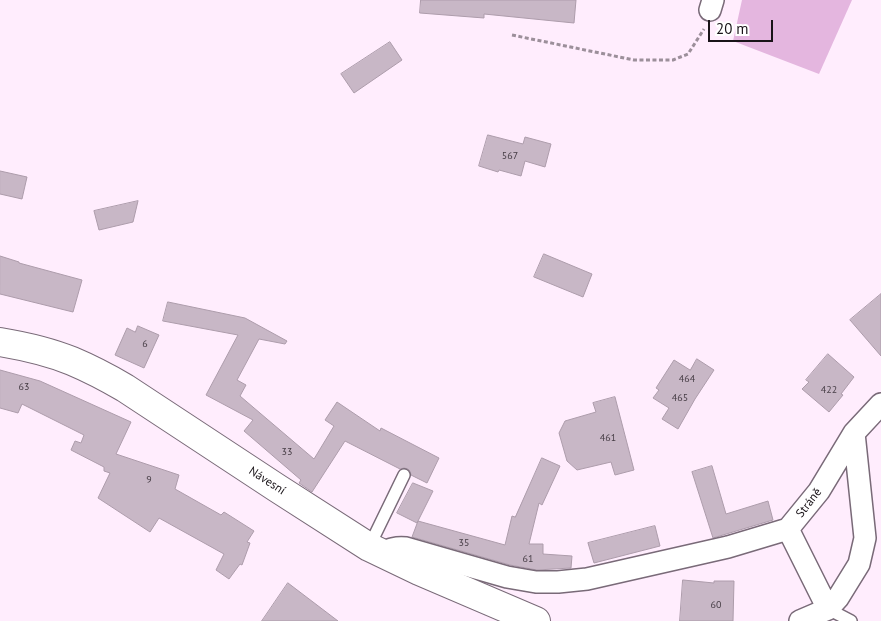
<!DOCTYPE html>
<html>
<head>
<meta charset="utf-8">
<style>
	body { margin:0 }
	#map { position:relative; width:881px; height:621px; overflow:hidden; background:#ffedfd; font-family:"PT Sans",sans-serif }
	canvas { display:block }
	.scale { position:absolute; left:708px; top:20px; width:65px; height:22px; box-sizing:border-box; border:2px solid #191318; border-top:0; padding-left:6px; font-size:15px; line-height:18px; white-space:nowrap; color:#191318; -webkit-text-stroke:4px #fff; paint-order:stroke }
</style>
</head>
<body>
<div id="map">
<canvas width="881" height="621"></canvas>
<div class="scale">20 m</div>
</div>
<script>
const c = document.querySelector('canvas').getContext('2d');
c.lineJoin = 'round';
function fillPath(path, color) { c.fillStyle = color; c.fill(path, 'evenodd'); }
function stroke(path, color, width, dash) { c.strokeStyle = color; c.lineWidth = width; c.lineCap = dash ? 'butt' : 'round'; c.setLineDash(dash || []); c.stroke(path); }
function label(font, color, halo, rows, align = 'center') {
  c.font = font + ' "PT Sans",sans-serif'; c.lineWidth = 4.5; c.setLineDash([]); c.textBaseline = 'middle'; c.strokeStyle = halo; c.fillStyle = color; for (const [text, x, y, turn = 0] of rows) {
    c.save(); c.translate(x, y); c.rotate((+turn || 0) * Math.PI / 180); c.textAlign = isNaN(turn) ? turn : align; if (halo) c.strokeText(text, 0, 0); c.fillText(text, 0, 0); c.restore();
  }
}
fillPath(new Path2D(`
	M742,0H852L819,74L733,41Z`), '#e4b6df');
const building = new Path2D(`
	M421,0H576L574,23L484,14V18L420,13Z
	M390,42L402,60L354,93L341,74Z
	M488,135L523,144L525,137L551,144L545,167L525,161L521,176L499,170L498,172L479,166Z
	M0,171L27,177L22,199L0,194Z
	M138,201L133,222L99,230L94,211Z
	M544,254L592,274L583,297L534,277Z
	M0,256L19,262V263L82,280L73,312L0,294Z
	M881,294V356L850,320Z
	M168,302L245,318L287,341L285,344L259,339L237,380L246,385L240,396L314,459L334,426L325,420L337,402L380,431L381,428L439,458L427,483L411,475L410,471L408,469L404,468L400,469L345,441L312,492L299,483L301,480L244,431L253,420L206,395L238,335L163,321Z
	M138,326L159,335L144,368L115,355L127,328L135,332Z
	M828,354L854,377L841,394L843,395L829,412L802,389L809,382L806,380Z
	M697,359L714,370L695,399L678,429L662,419L669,408L653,398L659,390L656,388L674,360L690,370Z
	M0,370L40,381L131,422L116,454L179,475L175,489L221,515L224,512L254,531L247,542L250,543L242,565L240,564L229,579L216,570L224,554L159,518L150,532L98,498L110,473L104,471V467L71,450L75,441L81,443L84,435L22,404L18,413L0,408Z
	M615,397L634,470L615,475L611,462L577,470L567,461L559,433L565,421L596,412L593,403Z
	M542,458L560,466L542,505L539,503L529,544H543V554L572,556L571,568L537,570L510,565L412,537L418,521L505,545L512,516L515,517Z
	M712,466L726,514L768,501L773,520L713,538L692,472Z
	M413,483L433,491L417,523L397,513Z
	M655,526L660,546L594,563L588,543Z
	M683,580L714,583V581H734L733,621H680Z
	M288,583L338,621H262Z`);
fillPath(building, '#c8b7c6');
stroke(building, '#ad9cab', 1);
const service = new Path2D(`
	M369,547L404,475
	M828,609L851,621`);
const minor = new Path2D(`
	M710,10L713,0
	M788,529L819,491L854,433L881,404
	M788,529L828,609
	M381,553C390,549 396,547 406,548L507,577L536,582H558L587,579L728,547L788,529
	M800,621L828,609L838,598L859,564L865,538L854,433`);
const tertiary = new Path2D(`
	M0,342C24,346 50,352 72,361C91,369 108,378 125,388L277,488L369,547L419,571L536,621`);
stroke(service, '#796a78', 14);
stroke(minor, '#796a78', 24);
stroke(tertiary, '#796a78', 30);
stroke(new Path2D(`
	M512,35L634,60H673L688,54L704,29`), '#9c8f9a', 3, [4, 2.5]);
stroke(service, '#fff', 11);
stroke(minor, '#fff', 21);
stroke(tertiary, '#fff', 28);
label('10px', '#453c44', null, [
	["567",510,156],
	["6",145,344],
	["464",687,379],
	["63",24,387],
	["422",829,390],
	["465",680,398],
	["461",608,438],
	["33",287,452],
	["9",149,480],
	["35",464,543],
	["61",528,559],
	["60",716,605]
]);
label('12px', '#191318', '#fff', [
	["Návesní",267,481,33],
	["Stráně",809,503,-52]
]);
</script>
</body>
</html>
